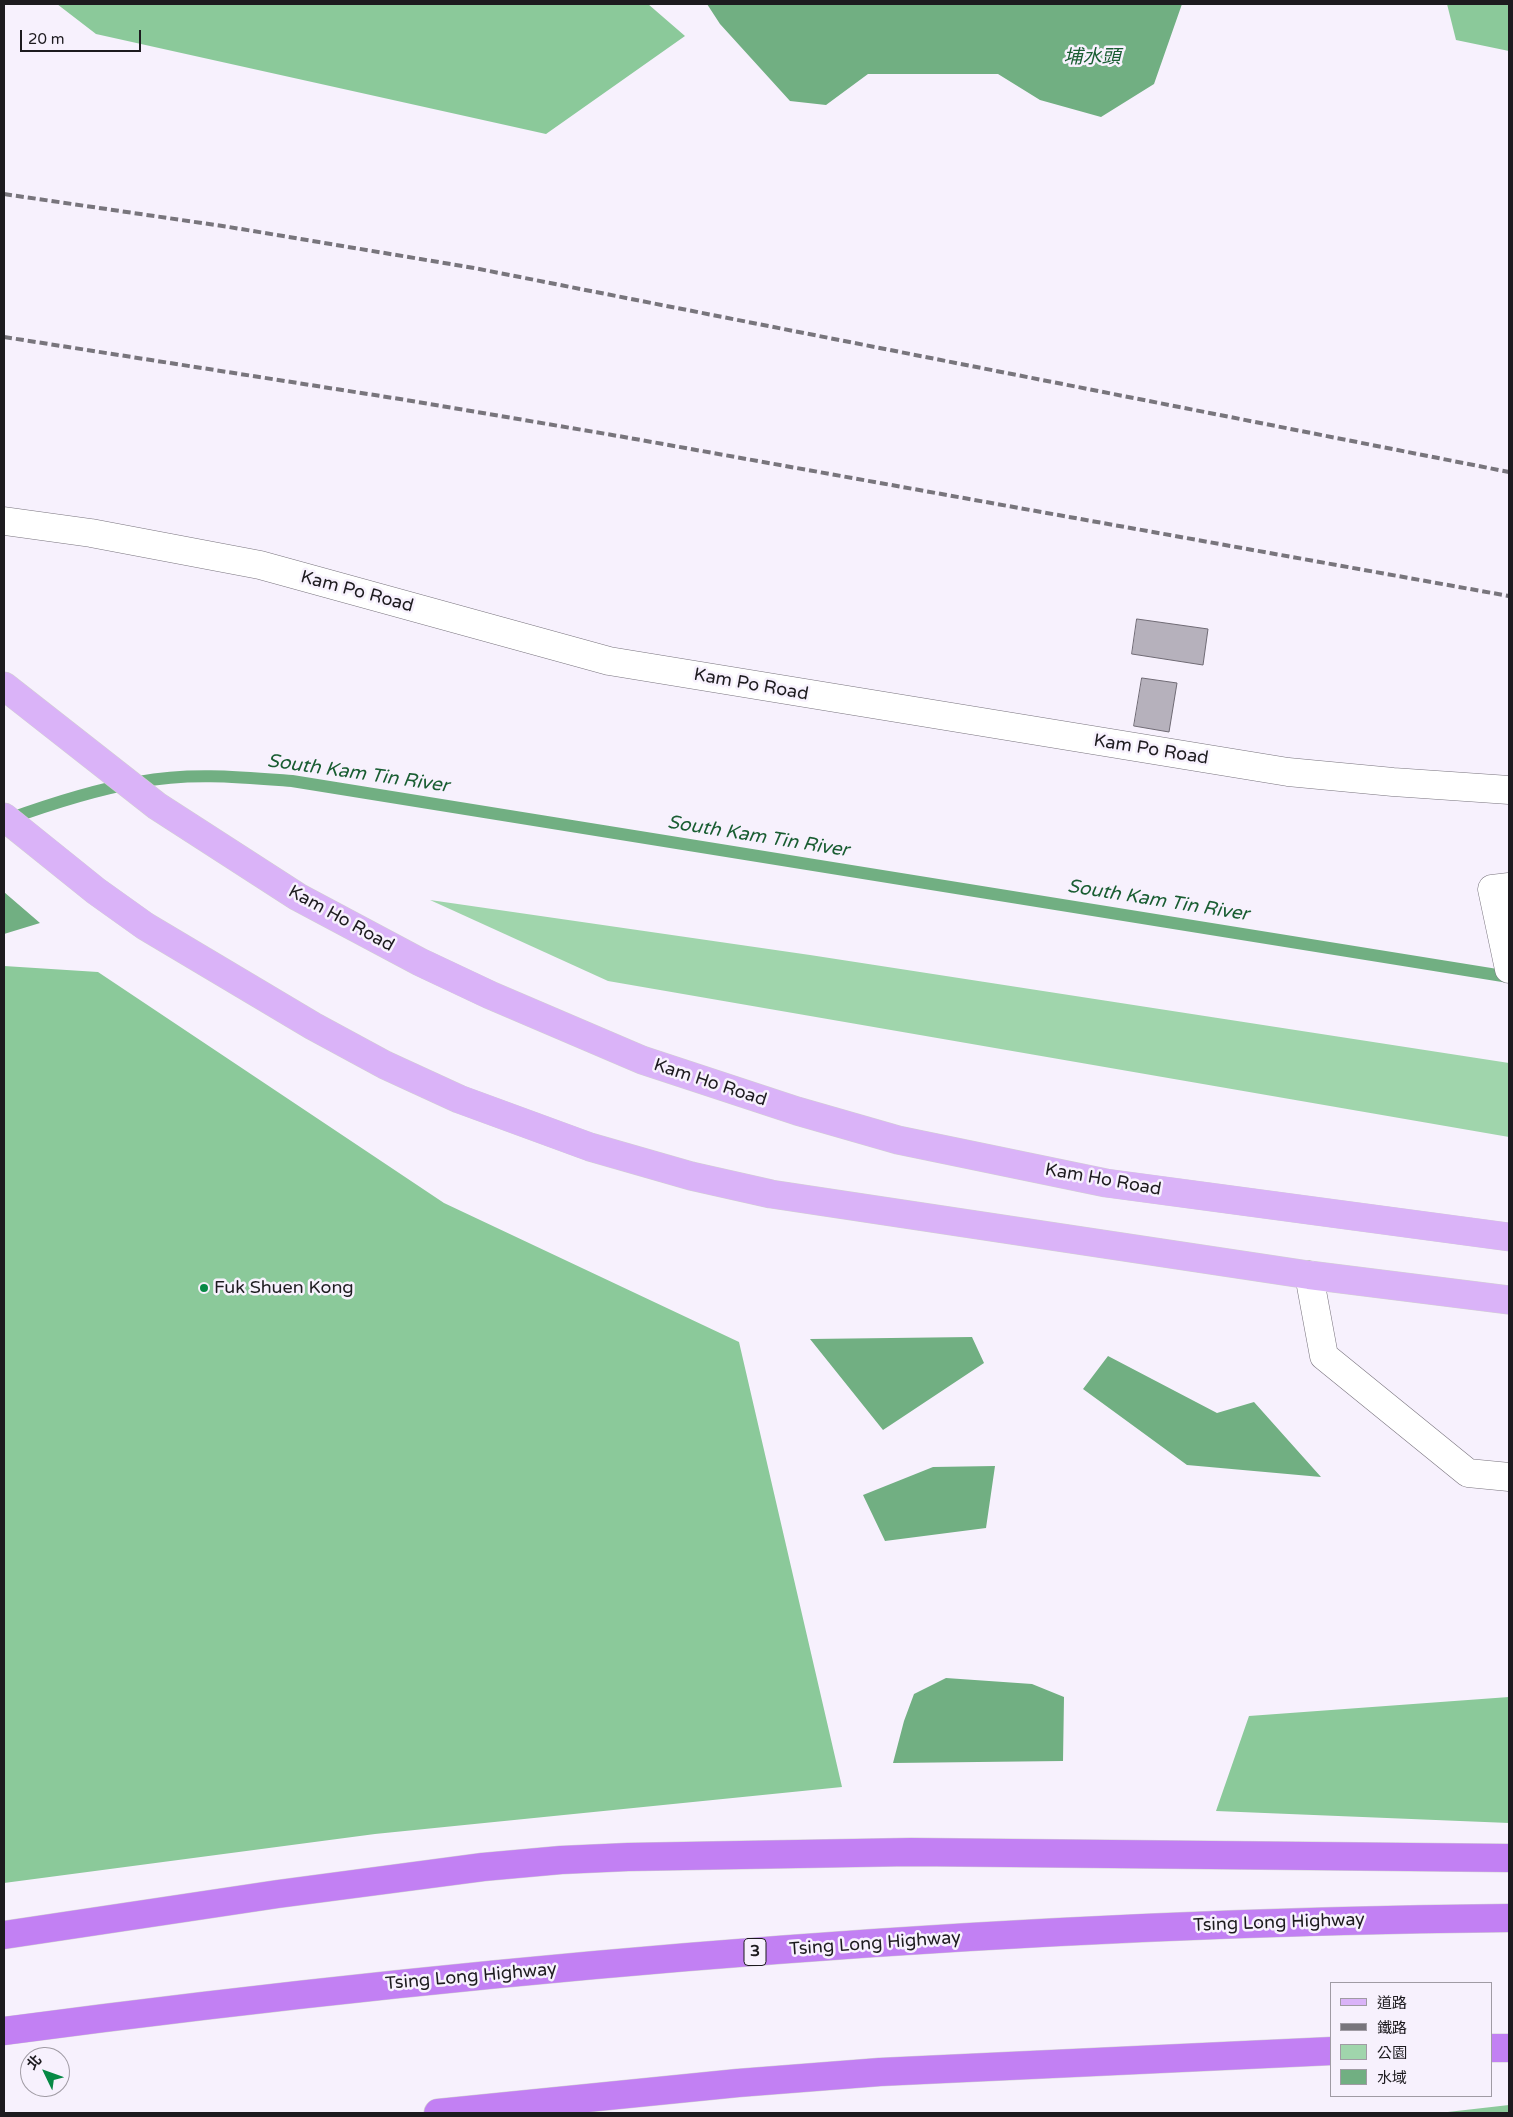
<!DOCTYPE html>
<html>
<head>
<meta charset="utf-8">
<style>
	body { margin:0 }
	#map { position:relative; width:1513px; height:2117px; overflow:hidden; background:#f7f1fd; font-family:"Varela Round","Noto Sans TC",sans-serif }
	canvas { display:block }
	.frame { position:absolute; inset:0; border:5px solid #1d1b1f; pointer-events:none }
	.legend { position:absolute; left:1330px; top:1982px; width:162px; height:115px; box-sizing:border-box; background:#f7f1fd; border:1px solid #a09ba4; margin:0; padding:6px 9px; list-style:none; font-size:15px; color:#1d1b1f }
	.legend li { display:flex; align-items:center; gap:10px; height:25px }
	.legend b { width:25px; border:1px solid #a09ba4 }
	.north { position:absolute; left:20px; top:2047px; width:50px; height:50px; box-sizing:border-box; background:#f7f1fd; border:1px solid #a09ba4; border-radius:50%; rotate:312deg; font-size:14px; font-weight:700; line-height:20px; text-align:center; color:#1d1b1f }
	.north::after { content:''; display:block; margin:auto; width:18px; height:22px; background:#078945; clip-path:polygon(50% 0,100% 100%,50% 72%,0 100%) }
	.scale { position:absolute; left:20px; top:30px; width:121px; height:22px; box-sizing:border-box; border:2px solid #1d1b1f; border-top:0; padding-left:6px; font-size:15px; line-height:18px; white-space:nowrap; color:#1d1b1f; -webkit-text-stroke:4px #f7f1fd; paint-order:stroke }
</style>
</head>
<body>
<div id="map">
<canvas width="1513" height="2117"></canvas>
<div class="frame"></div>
<ul class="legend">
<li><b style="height:6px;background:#dab3f8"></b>道路</li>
<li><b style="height:6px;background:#78757c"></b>鐵路</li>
<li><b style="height:14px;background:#a0d5ac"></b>公園</li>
<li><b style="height:14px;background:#71af82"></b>水域</li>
</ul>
<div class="north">北</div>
<div class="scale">20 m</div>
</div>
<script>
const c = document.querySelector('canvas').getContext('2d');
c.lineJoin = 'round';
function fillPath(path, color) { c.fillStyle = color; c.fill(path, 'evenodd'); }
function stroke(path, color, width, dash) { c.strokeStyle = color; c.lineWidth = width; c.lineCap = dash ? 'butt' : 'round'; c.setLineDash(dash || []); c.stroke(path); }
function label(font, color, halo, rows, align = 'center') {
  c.font = font + ' "Varela Round","Noto Sans TC",sans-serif'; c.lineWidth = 5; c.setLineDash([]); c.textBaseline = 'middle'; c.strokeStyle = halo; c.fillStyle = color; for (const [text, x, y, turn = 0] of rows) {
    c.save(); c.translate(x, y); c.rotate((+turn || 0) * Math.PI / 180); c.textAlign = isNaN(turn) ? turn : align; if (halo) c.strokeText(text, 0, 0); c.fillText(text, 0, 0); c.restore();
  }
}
fillPath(new Path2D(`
	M430,900L810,955L1509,1063V1137L608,981Z`), '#a0d5ac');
fillPath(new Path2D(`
	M57,4H648L685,36L546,134L96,34Z
	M1447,4H1509V51L1456,40Z
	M4,966L98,972L444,1203L739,1342L842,1787L375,1834L4,1883Z
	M1509,1697V1823L1216,1811L1249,1716Z
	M1509,2105V2113H1439Z`), '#8bc99a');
fillPath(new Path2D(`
	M707,4H1182L1154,84L1101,117L1040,100L998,74H868L826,105L790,101L720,24Z
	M4,892L40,923L4,934Z
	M972,1337L984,1363L883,1430L810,1339Z
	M1108,1356L1217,1413L1254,1402L1321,1477L1187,1465L1083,1389Z
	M995,1466L986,1528L885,1541L863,1495L933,1467Z
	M946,1678L1032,1684L1064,1697L1063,1761L893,1763L904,1721L914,1694Z`), '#71af82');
stroke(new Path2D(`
	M6,820C50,804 93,790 139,782C189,772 241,777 292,781L1509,977`), '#71af82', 12);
const building = new Path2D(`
	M1137,619L1208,629L1203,665L1132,654Z
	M1142,678L1177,683L1169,732L1134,726Z`);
fillPath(building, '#b6b1bc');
stroke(building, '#6f6a74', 1);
const minor = new Path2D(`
	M4,521L91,533L260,565L609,661L1288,772L1393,782L1509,790
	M1509,887L1492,889L1509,969
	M1309,1275L1324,1356L1468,1473L1509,1477`);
const major = new Path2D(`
	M4,686L157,806L298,897L420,962L490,995L642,1060L797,1111L898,1140L1106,1183L1509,1237
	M4,817L96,891L145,926L313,1026L385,1065L459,1099L590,1147L691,1176L771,1194L1309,1275L1509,1300`);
const highway = new Path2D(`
	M4,1935L278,1894L483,1867L561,1860L628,1857L911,1852L1509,1858
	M4,2031C502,1965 1006,1923 1509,1918
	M1492,2048H1509
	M438,2113L738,2083L880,2072L1332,2051`);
stroke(minor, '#79747e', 29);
stroke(major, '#d2d1d2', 29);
stroke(highway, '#d2d1d2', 29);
stroke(minor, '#fff', 28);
stroke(major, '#dab3f8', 28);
stroke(highway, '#c280f3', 28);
stroke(new Path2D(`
	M4,194L229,227L474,268L1509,472
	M4,337L406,400L624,437L1509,596`), '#78757c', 4, [8, 4]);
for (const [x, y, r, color] of [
	[204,1288,5,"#078945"]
]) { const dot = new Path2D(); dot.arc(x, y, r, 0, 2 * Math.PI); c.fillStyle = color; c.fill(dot); stroke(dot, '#f7f1fd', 2); }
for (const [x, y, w] of [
	[755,1952,22]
]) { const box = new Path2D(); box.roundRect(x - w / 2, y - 13.5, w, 27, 4); c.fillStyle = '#f7f1fd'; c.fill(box); stroke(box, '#1d1b1f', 1); }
label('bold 16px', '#1d1b1f', null, [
	["3",755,1952]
]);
label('18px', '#1d1b1f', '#f7f1fd', [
	["Kam Po Road",357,592,15],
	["Kam Po Road",751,685,10],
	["Kam Po Road",1151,750,9],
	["Kam Ho Road",341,919,29],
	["Kam Ho Road",710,1083,18],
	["Kam Ho Road",1103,1180,10],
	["Tsing Long Highway",1279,1923,-2],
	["Tsing Long Highway",875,1944,-4],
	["Tsing Long Highway",471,1977,-5]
]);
label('18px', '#1d1b1f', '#f7f1fd', [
	["Fuk Shuen Kong",214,1288]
], 'left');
label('italic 19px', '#195d32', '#f7f1fd', [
	["埔水頭",1092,58],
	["South Kam Tin River",358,774,8],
	["South Kam Tin River",758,837,9],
	["South Kam Tin River",1158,901,9]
]);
</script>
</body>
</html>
